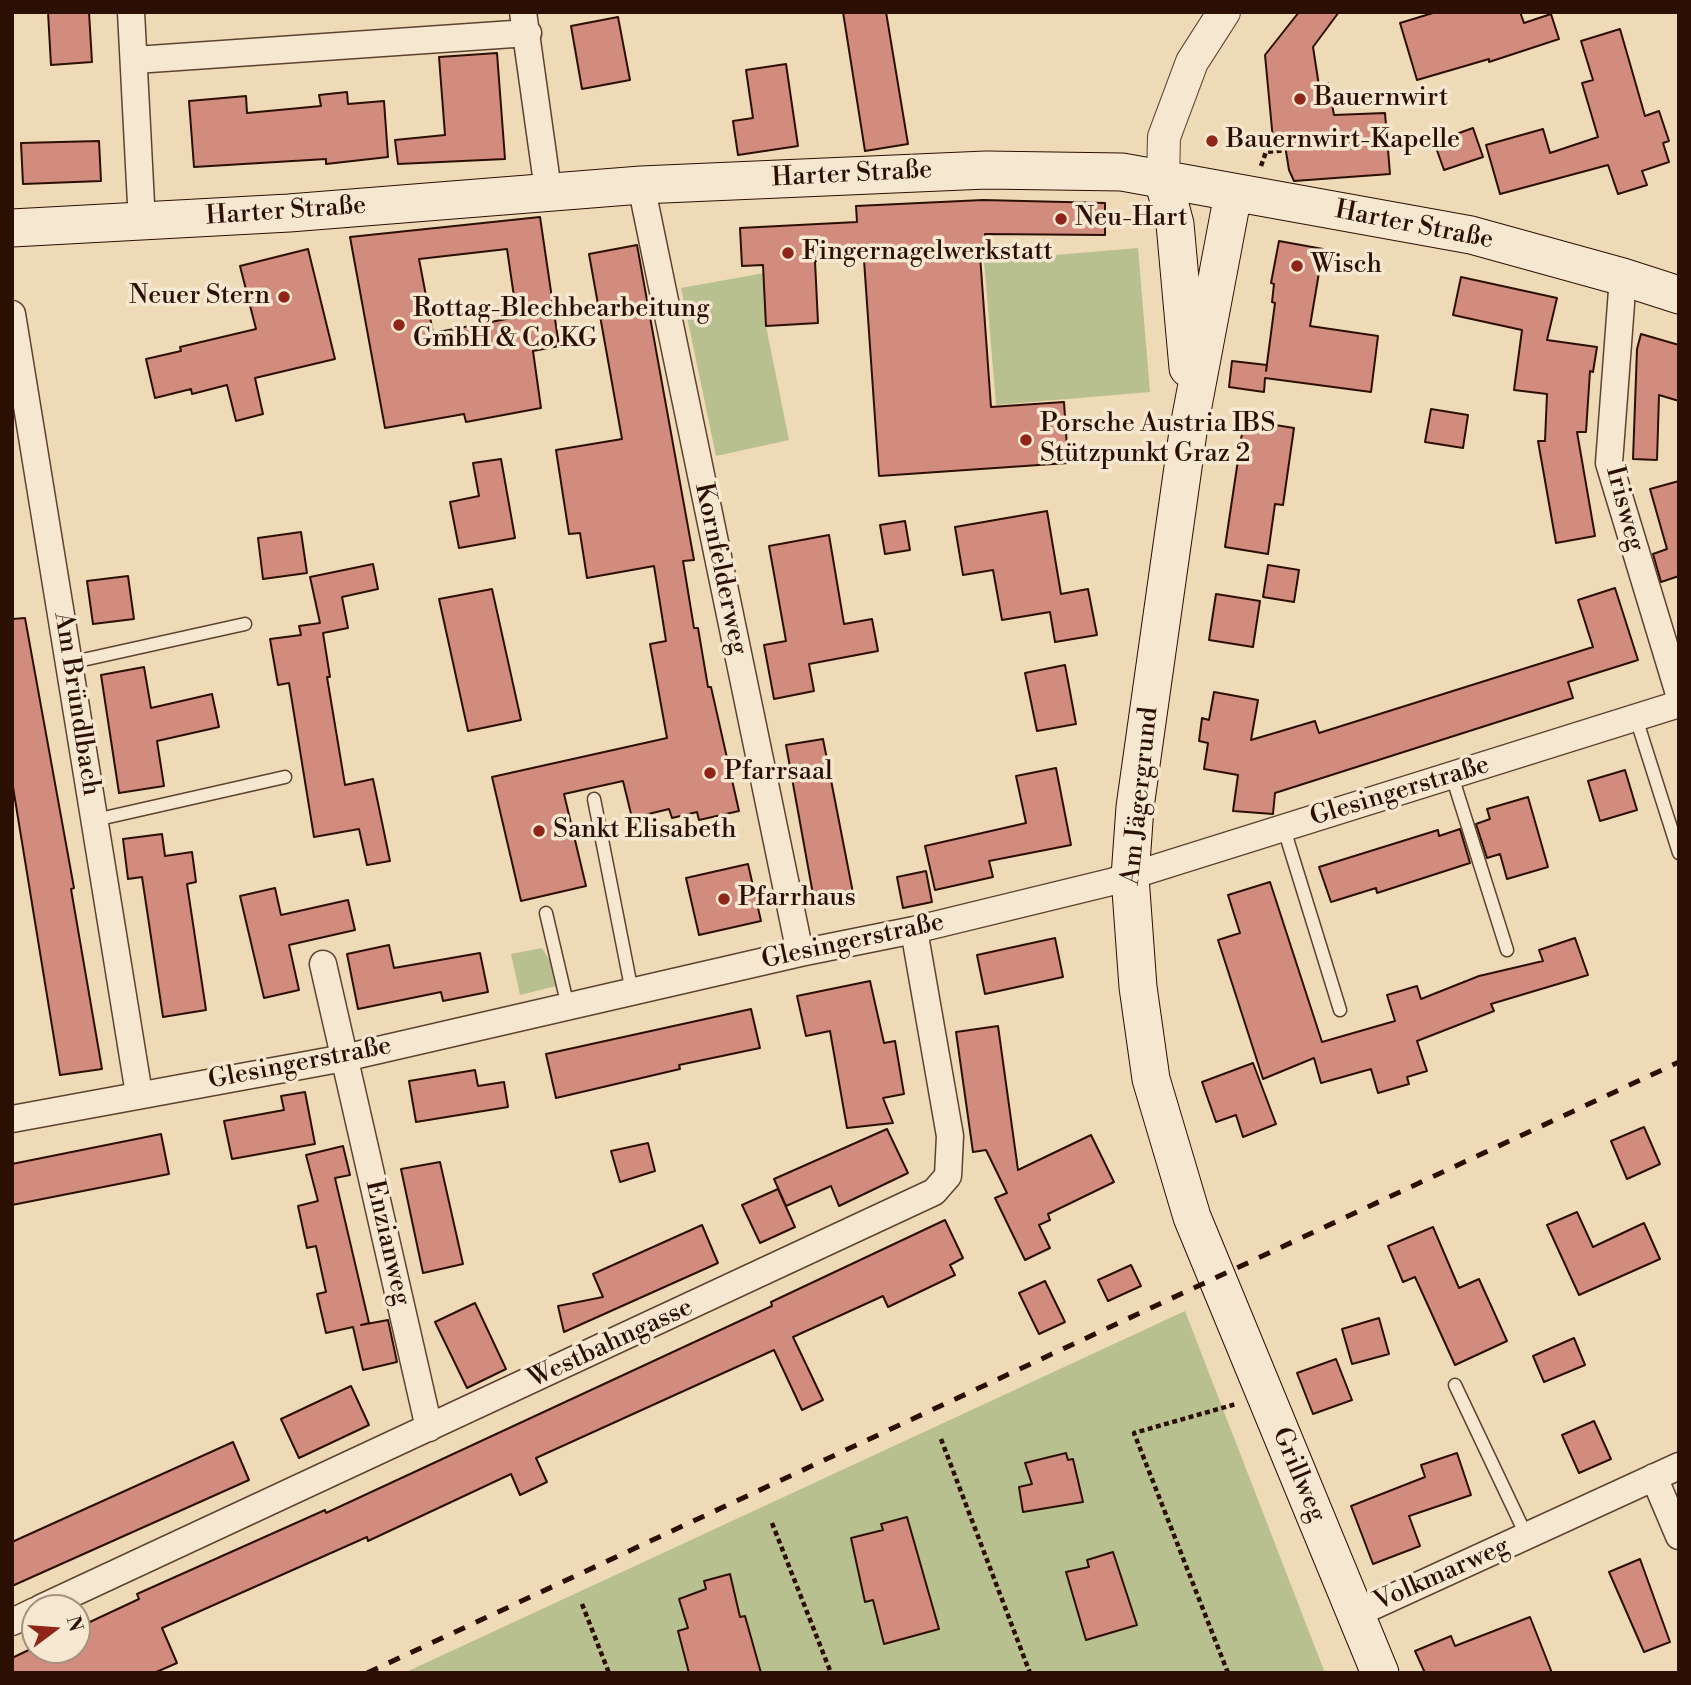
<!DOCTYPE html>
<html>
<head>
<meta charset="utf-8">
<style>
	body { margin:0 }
	#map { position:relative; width:1691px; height:1685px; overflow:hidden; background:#efdab7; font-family:"Libre Bodoni",serif }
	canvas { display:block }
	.frame { position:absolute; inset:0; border:14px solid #2c0f03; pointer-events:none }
	.north { position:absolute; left:21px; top:1594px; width:70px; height:70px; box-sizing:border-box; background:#f5e7d0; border:2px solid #a5917e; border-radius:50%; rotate:74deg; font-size:19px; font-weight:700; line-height:28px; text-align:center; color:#2c0f03 }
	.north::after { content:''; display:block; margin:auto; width:24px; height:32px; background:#8f2418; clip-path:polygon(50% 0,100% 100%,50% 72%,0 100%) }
</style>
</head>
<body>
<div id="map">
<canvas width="1691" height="1685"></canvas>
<div class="frame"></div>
<div class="north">N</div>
</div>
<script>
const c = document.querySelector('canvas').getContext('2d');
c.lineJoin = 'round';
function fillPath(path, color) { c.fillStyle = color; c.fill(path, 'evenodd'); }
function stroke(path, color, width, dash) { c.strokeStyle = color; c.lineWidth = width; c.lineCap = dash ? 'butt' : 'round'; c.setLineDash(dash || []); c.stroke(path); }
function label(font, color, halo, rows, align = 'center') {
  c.font = font + ' "Libre Bodoni",serif'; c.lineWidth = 7; c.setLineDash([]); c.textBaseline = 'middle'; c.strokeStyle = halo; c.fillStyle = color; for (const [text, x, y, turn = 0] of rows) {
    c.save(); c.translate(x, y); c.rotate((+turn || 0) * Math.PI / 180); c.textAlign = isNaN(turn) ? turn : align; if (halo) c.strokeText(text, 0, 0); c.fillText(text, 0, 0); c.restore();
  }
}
fillPath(new Path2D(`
	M1138,248L1150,392L996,405L984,261Z
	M764,273L766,326L789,440L716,456L681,288Z
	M542,948L564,984L520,995L511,954Z
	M1185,1311L1325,1673H404Z`), '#b9c08f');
const building = new Path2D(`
	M48,12H89L92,62L51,65Z
	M843,12H886L908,144L865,151Z
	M1299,12H1339L1313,47L1319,86L1328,83L1334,115L1385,113L1390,174L1294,181L1289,170L1284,139L1273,140L1265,55Z
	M1436,12H1520L1524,23L1551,14L1559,39L1489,62V59L1417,80L1400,23Z
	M618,17L630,80L582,89L571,26Z
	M1620,29L1645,116L1659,111L1669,141L1663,143L1669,162L1642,171L1647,185L1618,194L1608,165L1500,194L1486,145L1543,129L1550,153L1598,137L1582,83L1593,80L1581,41Z
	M497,53L505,159L398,164L395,140L445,135L439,57Z
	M786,64L798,146L738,155L733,121L753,118L746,70Z
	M347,92L348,104L384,101L388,157L326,164V159L194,167L189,101L246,96L247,113L321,106L319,95Z
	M1473,128L1483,157L1444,170L1434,142Z
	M99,141L101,181L23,184L21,143Z
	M983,200L1105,203V235L985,234L986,254L980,255L991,407L1064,402L1068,463L879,476L864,260L815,261L818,323L766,326L763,265L742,266L740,228L857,222L856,206Z
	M540,217L559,346L533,351L541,408L466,422L464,414L385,428L350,237ZM507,249L517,317L433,333L419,259Z
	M1279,241L1323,249L1310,326L1378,336L1371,392L1265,378L1264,392L1229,387L1232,361L1267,365L1266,371L1275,303L1272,302L1274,284L1271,283Z
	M637,245L694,560L683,561L694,628H698L708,687H711L739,811L699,820L697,812L672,818L669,809L632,818L623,781L564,794L586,886L521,901L492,777L667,738L650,644L666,641L654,566L587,578L580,533L569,534L556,450L622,439L589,254Z
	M308,249L335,359L255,378L263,414L236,421L227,385L192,394L191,389L155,398L146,359L181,351L180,347L256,329L240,266Z
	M1461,277L1557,298L1547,340L1597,347L1593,372L1590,371L1586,432H1577L1595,536L1556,543L1538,441H1545L1547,394L1514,390L1522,330L1453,315Z
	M1641,334L1679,345V401L1659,395L1657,460L1633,459L1637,349Z
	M1431,409L1468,415L1463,448L1425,442Z
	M1244,420L1294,428L1283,505L1275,504L1268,554L1225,547Z
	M501,459L515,538L459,548L450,502L479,496L473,463Z
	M1679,481V576L1661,582L1653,554L1667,549L1650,489Z
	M1047,511L1061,594L1088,589L1097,635L1055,642L1050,612L1002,620L993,570L963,575L955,527Z
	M905,521L910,550L885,554L880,525Z
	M301,532L307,573L263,579L258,538Z
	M829,535L844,624L872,619L878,651L809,664L814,691L774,699L764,645L786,641L769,546Z
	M373,564L378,589L342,597L348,628L323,633L330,677H327L345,785L373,779L390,861L367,865L359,829L314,837L289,683L278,685L270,639L301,635L299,626L320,623L310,577Z
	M1268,565L1299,570L1294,602L1263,597Z
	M128,576L134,619L93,624L87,581Z
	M1615,588L1638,660L1568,682L1573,698L1275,793L1273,814L1233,811L1238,775L1204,769L1208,743L1199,741L1202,718L1209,720L1214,692L1258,700L1251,740L1315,721L1319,733L1593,647L1578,600Z
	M492,589L521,720L468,731L439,599Z
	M1216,594L1260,601L1253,647L1209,640Z
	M25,618L74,888L71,889L102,1069L60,1075L12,781V619Z
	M1065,665L1076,724L1037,731L1025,673Z
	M144,667L151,708L212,694L219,727L157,741L164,786L119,793L101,675Z
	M823,739L853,893L814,900L786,745Z
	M1056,768L1071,845L989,861L993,877L935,890L925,846L1026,823L1016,776Z
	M1625,770L1637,810L1600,821L1588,781Z
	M1528,797L1548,867L1507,879L1500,854L1487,858L1476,824L1490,819L1487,809Z
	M1460,829L1470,863L1377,893L1376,888L1331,902L1319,867L1438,830L1439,836Z
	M162,834L165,856L192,852L196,882L187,884L206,1010L163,1017L142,877L128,879L123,839Z
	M748,864L761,921L699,935L686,878Z
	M926,871L932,902L903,908L897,877Z
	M1270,882L1322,1042L1395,1021L1387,995L1417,986L1421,999L1479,976L1543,961L1539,950L1575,938L1588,975L1491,1004L1494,1011L1417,1041L1427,1071L1407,1077L1409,1084L1378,1093L1371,1069L1321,1083L1314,1058L1263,1079L1218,940L1240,933L1228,895Z
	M275,888L281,915L348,900L355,930L289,945L299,990L264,998L240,896Z
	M1055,938L1063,977L985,994L977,955Z
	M389,945L394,968L480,953L488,992L443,1001L441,992L358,1009L347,954Z
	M870,981L884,1043L895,1041L904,1094L883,1098L893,1123L847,1128L830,1031L806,1036L797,996Z
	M751,1009L760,1048L679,1065L680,1069L556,1098L546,1054Z
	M998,1026L1018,1170L1091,1135L1114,1182L1048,1214L1050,1220L1039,1225L1050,1248L1025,1260L995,1198L1007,1193L986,1150L973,1152L956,1032Z
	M1253,1063L1276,1124L1243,1137L1236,1115L1216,1122L1202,1082Z
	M475,1070L478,1086L504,1082L508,1107L416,1122L409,1081Z
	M305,1092L315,1144L232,1159L224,1121L284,1110L281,1096Z
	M1644,1127L1660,1164L1627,1179L1611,1141Z
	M887,1129L908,1173L839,1206L831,1186L786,1206L774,1179Z
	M161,1134L169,1174L12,1205V1164Z
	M648,1143L655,1171L620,1182L611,1151Z
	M343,1146L350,1175L335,1178L369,1323L361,1325L388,1320L397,1362L363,1370L353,1327L326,1333L317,1294L326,1292L316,1246L307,1248L298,1206L318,1201L306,1155Z
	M440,1162L463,1264L423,1273L401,1169Z
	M778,1189L795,1227L760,1243L742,1205Z
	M1577,1212L1593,1247L1644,1223L1660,1259L1579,1295L1547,1225Z
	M945,1220L963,1258L950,1265L955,1275L888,1307L883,1296L793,1337L823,1400L802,1410L774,1350L536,1458L547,1482L520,1495L511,1474L368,1541L367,1537L162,1628L177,1663L154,1673H12V1658L35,1647V1650H77V1628L139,1599L137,1594L325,1510L326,1513L772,1306L771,1302Z
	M702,1225L718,1263L564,1332L558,1306L603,1297L593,1274Z
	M1433,1227L1459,1288L1479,1279L1507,1341L1455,1365L1415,1277L1403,1282L1388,1246Z
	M1131,1265L1141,1286L1108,1301L1098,1280Z
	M1045,1281L1065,1322L1039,1334L1019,1293Z
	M475,1303L506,1369L467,1388L435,1322Z
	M1379,1318L1389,1354L1352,1364L1342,1329Z
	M1574,1338L1585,1365L1544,1382L1533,1356Z
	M1336,1359L1352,1400L1313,1414L1297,1373Z
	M351,1386L369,1425L299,1458L281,1419Z
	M1594,1421L1611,1459L1579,1473L1562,1435Z
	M233,1442L249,1480L12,1586V1542Z
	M1066,1453L1068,1460L1073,1459L1083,1502L1023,1512L1019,1487L1032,1484L1025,1463Z
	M1457,1453L1471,1495L1409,1516L1420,1546L1373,1564L1351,1506L1425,1477L1421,1465Z
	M907,1517L939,1629L884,1644L873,1600L865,1602L851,1538L883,1530L881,1524Z
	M1113,1552L1137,1625L1086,1640L1066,1572L1089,1567L1087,1560Z
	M1640,1559L1670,1642L1644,1652L1609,1572Z
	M730,1574L740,1617L745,1616L761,1673H689L678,1631L688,1628L679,1599L706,1589L704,1581Z
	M1530,1617L1552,1673H1425L1415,1651L1451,1636L1455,1646Z`);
fillPath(building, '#d28c7e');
stroke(building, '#2c0f03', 2);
const service = new Path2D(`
	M69,663L245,624
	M1636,718L1679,853
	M1452,776L1507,950
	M594,799L632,992
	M95,820L285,777
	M1284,829L1340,1010
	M546,913L568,1007
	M1455,1385L1527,1537`);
const minor = new Path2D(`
	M131,12L142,223
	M523,12L548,190
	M135,60L528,33
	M641,185L800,953
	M1623,277L1609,463L1679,694
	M12,314L139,1094
	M323,964L429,1428
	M12,1119L344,1058L800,953L914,930L1111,882L1679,704
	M1654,1477L1679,1536
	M41,1608L934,1192L948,1176L950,1136L914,930
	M1356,1614L1679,1466
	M12,1622L35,1611`);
const tertiary = new Path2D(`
	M1163,179L1164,137L1192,62L1224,12`);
const secondary = new Path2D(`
	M1163,179L1175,224L1188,368
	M1233,194L1188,432L1135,807L1130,877L1138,987L1151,1079L1192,1217L1380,1673
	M12,228L289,213L641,185L986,170L1122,172L1471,235L1623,277L1679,295`);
stroke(service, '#5d4230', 15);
stroke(minor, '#5d4230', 29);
stroke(tertiary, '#5d4230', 34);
stroke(secondary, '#2c0f03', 39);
stroke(new Path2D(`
	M1261,166L1266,152L1286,150
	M941,1439L1030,1673
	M772,1523L831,1673
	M582,1604L609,1673
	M1228,1673L1134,1433L1236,1404`), '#2c0f03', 4.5, [5, 3.5]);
stroke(service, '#f5e7d0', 12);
stroke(minor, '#f5e7d0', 26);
stroke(tertiary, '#f5e7d0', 32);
stroke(secondary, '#f5e7d0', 37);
stroke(new Path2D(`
	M367,1673L1679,1062`), '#2c0f03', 5, [12, 12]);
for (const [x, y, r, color] of [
	[1300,99,7,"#8f2418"],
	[1212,141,7,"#8f2418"],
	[1061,219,7,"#8f2418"],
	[788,253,7,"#8f2418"],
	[1297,266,7,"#8f2418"],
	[284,297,7,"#8f2418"],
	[399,325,7,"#8f2418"],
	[1026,440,7,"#8f2418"],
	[710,773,7,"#8f2418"],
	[539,831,7,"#8f2418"],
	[724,899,7,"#8f2418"]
]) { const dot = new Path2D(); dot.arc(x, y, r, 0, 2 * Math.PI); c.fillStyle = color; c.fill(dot); stroke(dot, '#f5e7d0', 2.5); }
label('26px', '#2c0f03', '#f5e7d0', [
	["Bauernwirt",1314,99],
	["Bauernwirt-Kapelle",1226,141],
	["Neu-Hart",1075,219],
	["Fingernagelwerkstatt",802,253],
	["Wisch",1311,266],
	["Neuer Stern",270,297,"right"],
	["Rottag-Blechbearbeitung",413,310],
	["GmbH & Co KG",413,340],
	["Porsche Austria IBS",1040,425],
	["Stützpunkt Graz 2",1040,455],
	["Pfarrsaal",724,773],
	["Sankt Elisabeth",553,831],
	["Pfarrhaus",738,899]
], 'left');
label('26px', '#2c0f03', '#f5e7d0', [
	["Harter Straße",852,175,-3],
	["Harter Straße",286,212,-4],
	["Harter Straße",1414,226,11],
	["Irisweg",1624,509,75],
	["Kornfelderweg",720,569,78],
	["Am Bründlbach",76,704,81],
	["Glesingerstraße",1400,792,-17],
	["Am Jägergrund",1141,796,-84],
	["Glesingerstraße",853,942,-12],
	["Glesingerstraße",300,1064,-11],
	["Enzianweg",387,1243,77],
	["Westbahngasse",611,1344,-25],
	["Grillweg",1298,1475,67],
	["Volkmarweg",1442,1575,-24]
]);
</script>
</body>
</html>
